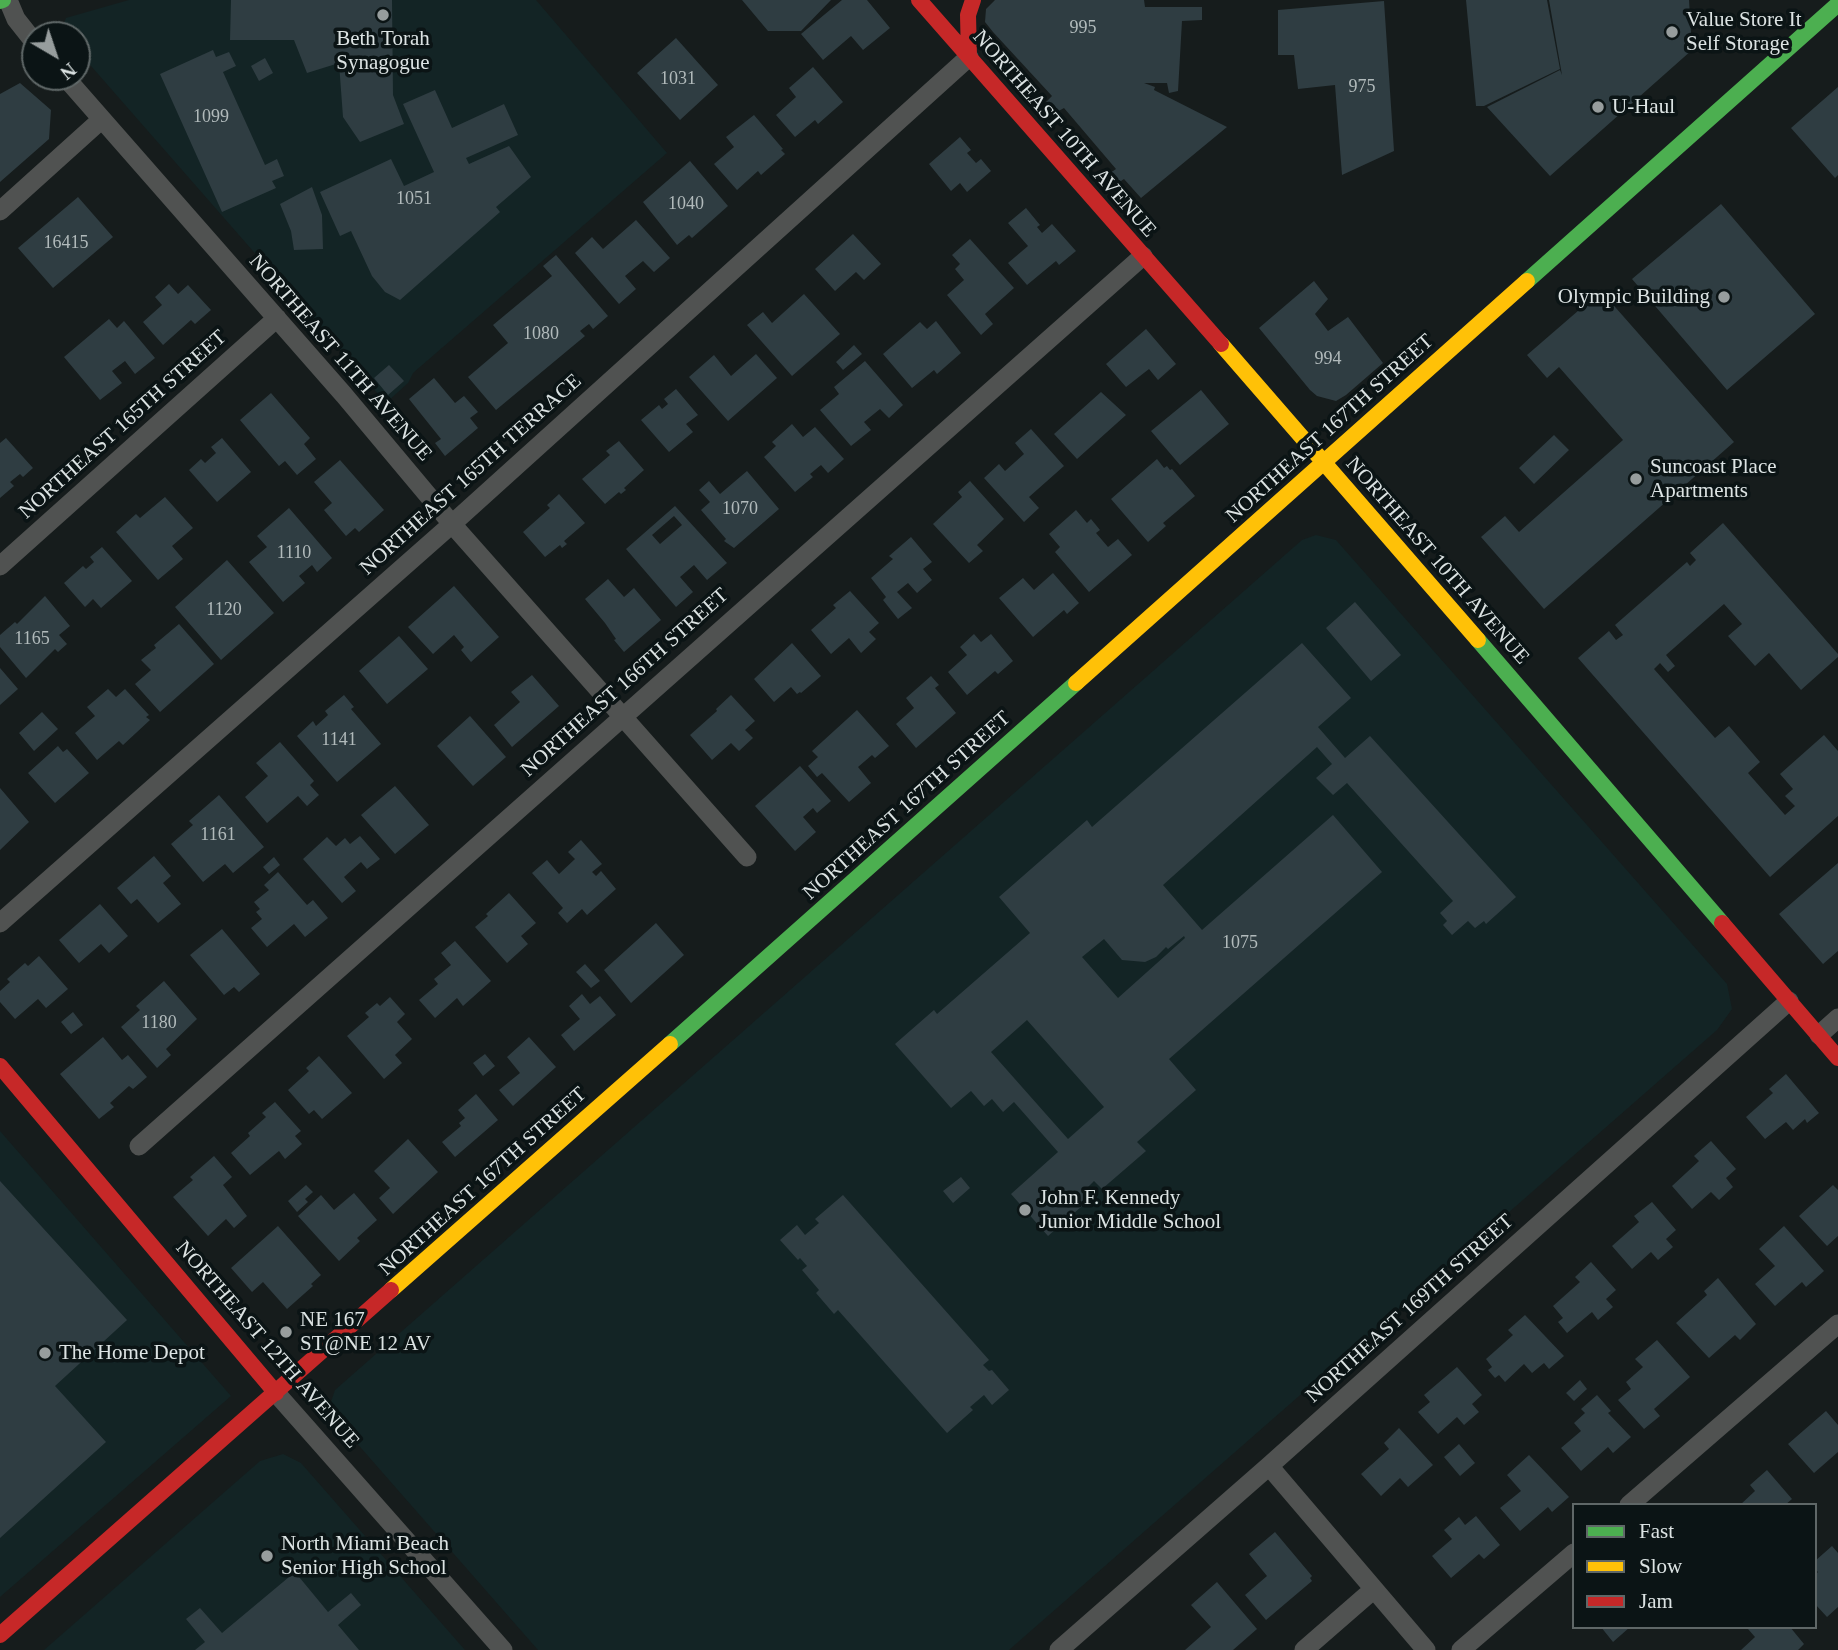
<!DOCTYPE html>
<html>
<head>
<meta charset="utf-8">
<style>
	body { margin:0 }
	#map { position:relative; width:1838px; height:1650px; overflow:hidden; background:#161c1c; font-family:Georgia,serif }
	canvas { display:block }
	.legend { position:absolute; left:1572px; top:1503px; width:245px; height:126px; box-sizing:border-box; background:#0b1415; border:2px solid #5f6767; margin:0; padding:9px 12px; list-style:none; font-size:21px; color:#dce3e3 }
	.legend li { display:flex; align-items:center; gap:14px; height:35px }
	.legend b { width:35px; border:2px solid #5f6767 }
	.north { position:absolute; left:21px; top:21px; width:70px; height:70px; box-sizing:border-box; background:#0b1415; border:2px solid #5f6767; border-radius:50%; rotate:141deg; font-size:19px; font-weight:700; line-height:28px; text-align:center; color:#dce3e3 }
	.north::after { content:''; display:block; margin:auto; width:24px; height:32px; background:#979d9d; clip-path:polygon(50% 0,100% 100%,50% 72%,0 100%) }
</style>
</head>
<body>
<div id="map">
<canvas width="1838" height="1650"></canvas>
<ul class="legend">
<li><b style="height:9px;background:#4caf50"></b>Fast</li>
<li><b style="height:9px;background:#ffc107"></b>Slow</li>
<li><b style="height:9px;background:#c62828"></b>Jam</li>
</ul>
<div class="north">N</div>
</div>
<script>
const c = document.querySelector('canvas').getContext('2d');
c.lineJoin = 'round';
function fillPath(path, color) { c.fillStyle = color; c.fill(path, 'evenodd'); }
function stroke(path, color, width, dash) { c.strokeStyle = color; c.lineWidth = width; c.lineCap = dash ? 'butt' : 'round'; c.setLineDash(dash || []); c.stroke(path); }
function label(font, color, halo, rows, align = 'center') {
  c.font = font + ' Georgia,serif'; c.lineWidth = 7; c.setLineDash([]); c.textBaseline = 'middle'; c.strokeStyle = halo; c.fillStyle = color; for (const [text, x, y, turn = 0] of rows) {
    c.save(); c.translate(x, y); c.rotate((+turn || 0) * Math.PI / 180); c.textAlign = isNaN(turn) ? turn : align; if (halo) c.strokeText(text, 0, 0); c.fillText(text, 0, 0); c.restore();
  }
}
fillPath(new Path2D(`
	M129,0H536L667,153L413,373L408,383L386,403L77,50V35H64L61,32L66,18Z
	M1316,535L1336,540L1727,984L1732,1009L1717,1030L1009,1650H538L333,1416L330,1405L335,1390L1302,540Z
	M0,1131L231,1396L0,1597Z
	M283,1454L301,1463L465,1650H44L260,1461Z`), '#132425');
fillPath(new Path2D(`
	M231,0H392L393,95L404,124L360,142L343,117L339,63L307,73L294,40H230Z
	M742,0H831L801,31H768Z
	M842,0H867L890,28L863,50L851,36L823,60L801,34Z
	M995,0H1144L1145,7H1202V20L1182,21L1178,91L1169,93L1167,83H1144L1155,87L1154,90L1227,127L1141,198L1124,179L1118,183L1110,173L1116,169L1064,108L1055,113L1046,102L1052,96L993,32L985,22L986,9Z
	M1466,0H1547L1560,69L1484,106H1476Z
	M1549,0H1689L1692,50L1550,176L1487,107L1560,70L1562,75Z
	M1384,1L1394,151L1342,175L1335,85L1298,89L1294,55H1278V10Z
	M676,38L718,85L680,120L637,73Z
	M213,50L216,57L229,52L236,66L223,72L265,165L277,159L284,176L272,181L276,188L222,212L160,74Z
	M265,58L273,73L259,81L251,66Z
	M813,67L843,102L818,124L815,120L795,137L776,115L796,97L789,88Z
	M20,83L51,110L49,139L0,182V94Z
	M1838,87V175L1835,178L1791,128Z
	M435,90L452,128L504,104L518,135L466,158L469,164L509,146L531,177L496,207L500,212L400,300L385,292L372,276L351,231L340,236L320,192L391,159L404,186L434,172L403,104Z
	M754,115L783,149L781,150L785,154L761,175L758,171L737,190L714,164L734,147L726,137Z
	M960,137L971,150L967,153L976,163L981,159L991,171L967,192L960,183L951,191L929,164Z
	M690,161L728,206L692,238L689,235L677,245L643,202Z
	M312,187L322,215L323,249L294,250L291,231L280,204Z
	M78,197L113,237L53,288L18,248Z
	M1721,204L1815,314L1727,390L1632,279Z
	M1026,208L1040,225L1037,227L1042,233L1052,224L1076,251L1059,265L1056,261L1027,285L1008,263L1028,246L1008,223Z
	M636,220L670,258L654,272L643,261L625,276L636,289L619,304L575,253L592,237L603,249Z
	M853,234L881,264L864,280L856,272L835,291L815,269Z
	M970,239L1014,288L985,314L993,324L981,335L947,295L964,280L955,269L960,264L952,255Z
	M556,255L608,316L593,329L589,324L580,331L585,336L496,410L468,377L508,343L493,325L552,276L543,266Z
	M1314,281L1328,299L1315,314L1328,331L1348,317L1383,363L1346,395L1336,401L1317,396L1310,390L1259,328Z
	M169,284L178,294L188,285L211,310L195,324L191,320L163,345L143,322L162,305L155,297Z
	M1601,291L1734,442L1544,609L1481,537L1505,516L1519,532L1623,440L1559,367L1547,378L1527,355Z
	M804,294L840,334L792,376L747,325L763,312L772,323Z
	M109,319L117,328L124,321L155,358L135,374L125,361L112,371L122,383L100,400L64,357Z
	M936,321L961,353L937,374L934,370L912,388L883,354L920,322L927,329Z
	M1146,329L1176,364L1158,380L1149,369L1126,387L1106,364Z
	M854,345L862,354L843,370L836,362Z
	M756,354L777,378L728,421L689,377L714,355L731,376Z
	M865,361L903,405L889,418L880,409L864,422L871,430L851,446L820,410L839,394L834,387Z
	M389,365L404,381L388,395L374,378Z
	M434,378L455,403L464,396L478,412L470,418L478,428L445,456L435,443L441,439L409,399Z
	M676,389L698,415L686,424L693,432L669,452L641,420L659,405L662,409L668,404L664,399Z
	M1201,390L1229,424L1180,465L1151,431Z
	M1101,392L1126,415L1077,459L1054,434Z
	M271,393L310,438L304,444L316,459L297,475L285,461L279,466L240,420Z
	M792,424L803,437L815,427L844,459L828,473L821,465L810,474L813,477L795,492L764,457L776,446L772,442Z
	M1031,429L1064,466L1029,497L1039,508L1024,522L984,478L999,464L1005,471L1024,454L1015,443Z
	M1554,435L1569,450L1534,484L1519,468Z
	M6,438L33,468L23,477L20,474L10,482L14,486L0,498V443Z
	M222,438L251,472L217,502L189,470L201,459L205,463L216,453L211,447Z
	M619,441L644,470L624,488L626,490L621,494L619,492L605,504L582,479L610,455L606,451Z
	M1157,459L1164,468L1167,466L1170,470L1172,469L1195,496L1163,523L1166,526L1148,542L1111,499Z
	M340,460L384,510L359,532L355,528L346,536L324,510L332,503L314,482Z
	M747,471L779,509L734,548L724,541L726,539L701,510L710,502L699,490L709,481L720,494Z
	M970,481L1004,519L977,545L983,551L969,563L933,524L962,497L958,492Z
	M559,494L585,523L564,541L567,544L562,548L560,545L545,557L523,532L550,508L547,505Z
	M165,497L193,528L172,546L183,559L158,580L116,532L136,514L140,518Z
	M675,506L727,563L707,580L694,565L680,577L693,592L676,607L626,549ZM674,516L682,525L660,544L652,535Z
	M289,508L332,558L317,572L312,565L299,576L305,583L283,602L249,562L267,547L257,536Z
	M1076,510L1087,523L1091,519L1100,530L1096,533L1108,547L1118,539L1132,555L1089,592L1055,552L1060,547L1049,534Z
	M1723,523L1838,654V657L1801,690L1769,653L1755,666L1728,636L1742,624L1724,604L1666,655L1675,666L1668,672L1660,663L1654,669L1715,738L1729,726L1760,762L1748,773L1785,815L1795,806L1785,796L1793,789L1780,774L1824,735L1838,751V816L1770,877L1578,658L1609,631L1616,640L1623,635L1615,625L1687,562L1690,566L1696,560L1690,553Z
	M911,537L932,562L923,569L932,580L917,593L908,583L897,592L912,608L898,619L883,600L886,597L871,578L893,559L889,556Z
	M102,547L132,581L101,608L93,599L85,607L64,583L83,566L86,569L94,562L90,557Z
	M227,560L274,613L221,660L175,607Z
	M1053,573L1079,603L1067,614L1064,610L1033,637L999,598L1023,578L1034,590Z
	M608,579L624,597L634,588L661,620L624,652L614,640L616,639L605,623L585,599Z
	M454,586L499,637L471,662L461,650L464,647L454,635L433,654L408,627Z
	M850,591L879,623L869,632L876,639L861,653L849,638L831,654L811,630L836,608L833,605Z
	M45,596L70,626L59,635L67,644L58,652L55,649L26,678L0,647V635L15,622L17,624Z
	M1355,602L1401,655L1371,681L1326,628Z
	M179,624L214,664L160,712L135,684L151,670L141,660L156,648L154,645Z
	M974,634L981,642L991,634L1013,661L998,674L995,671L967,695L948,672L967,655L960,647Z
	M399,636L428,669L387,704L359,671Z
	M792,643L821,676L801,693L800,692L797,694L791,687L774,702L754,679Z
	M1302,643L1351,698L1318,727L1345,758L1370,736L1516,897L1486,924L1484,921L1475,928L1468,921L1452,935L1443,925L1447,921L1440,913L1453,901L1347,783L1333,795L1316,778L1332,764L1317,747L1163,885L1202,930L1333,815L1382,872L1169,1059L1196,1090L1137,1142L1146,1151L1102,1189L1094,1181L1083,1192L1090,1199L1048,1236L1011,1194L1058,1152L1014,1102L1003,1112L992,1099L984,1106L971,1091L951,1108L895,1044L934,1010L937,1014L1030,933L999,897L1087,820L1092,827ZM1184,936L1185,938L1118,998L1082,957L1104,939L1122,960L1145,962L1156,957L1166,947L1168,949ZM1027,1020L1104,1107L1068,1139L991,1052Z
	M0,668L18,689L0,705Z
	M532,675L559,706L512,747L494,725L520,702L511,692Z
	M931,676L939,685L935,688L956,713L916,748L896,724L914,708L906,698Z
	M108,689L116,697L125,689L149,715L146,717L150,720L123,745L119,741L97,760L75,733L95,716L87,707Z
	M344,695L354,707L351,709L381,744L337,782L297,736L313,721L316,726L328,715L325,711Z
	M731,695L755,721L745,730L753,738L739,751L731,743L712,760L690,735L717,711L716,709Z
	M857,710L889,746L875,758L872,755L858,767L871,783L849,802L822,773L817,777L808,766L818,757L812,751Z
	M42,712L58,729L34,751L19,733Z
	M470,716L506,757L473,786L437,746Z
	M280,742L314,781L310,785L319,795L307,806L298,796L267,823L245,797L268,776L256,763Z
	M58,746L63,752L67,749L89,773L55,803L28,773Z
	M800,766L831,801L817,813L813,808L803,817L816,832L795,851L755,806Z
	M395,786L429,825L395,854L361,815Z
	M0,788L29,822L0,850Z
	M219,795L264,847L233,873L225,864L203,882L171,844L193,825L189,821Z
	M360,836L380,859L367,869L361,862L344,877L356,891L342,903L303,859L327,837L336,846L345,838L350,844Z
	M581,840L602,864L592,872L596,876L601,871L616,889L587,915L582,909L567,923L558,913L563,908L532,873L547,860L559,874L575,859L568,852Z
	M154,856L171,876L163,883L181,904L158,923L137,899L131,904L117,888Z
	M274,857L280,865L269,874L263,867Z
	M1838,863V951L1823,964L1779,914Z
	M278,872L307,905L313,900L328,918L305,937L294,924L267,947L251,928L262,919L256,912L260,909L254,902L269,890L264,885Z
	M509,893L536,923L521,936L528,944L507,963L475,927L488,916L486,914Z
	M100,904L128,936L109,953L101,944L79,963L59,940Z
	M656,923L684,955L631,1003L604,970Z
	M222,929L260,974L239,992L234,987L224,995L190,955Z
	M455,941L491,981L463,1006L457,998L435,1018L419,1000L438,984L434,979L451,965L441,953Z
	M39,956L68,989L46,1008L38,999L15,1019L0,1002V991L10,982L7,979L25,963L28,966Z
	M585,964L600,981L591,988L576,972Z
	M164,981L197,1019L166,1049L171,1055L157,1068L121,1027L140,1010L136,1006Z
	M582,994L590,1004L600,996L616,1015L574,1051L561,1035L580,1019L569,1006Z
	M390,997L405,1014L397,1022L412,1039L395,1055L402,1063L384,1079L347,1036L369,1017L365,1013L377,1003L380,1006Z
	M73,1012L83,1025L71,1034L61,1022Z
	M103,1037L122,1060L128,1055L147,1077L133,1089L129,1086L110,1103L114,1107L99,1119L60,1074Z
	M529,1037L556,1067L513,1106L499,1090L520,1073L507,1057Z
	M485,1054L495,1066L483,1076L473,1063Z
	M319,1056L352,1093L322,1119L314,1110L309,1114L288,1090L309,1071L306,1068Z
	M1786,1074L1819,1113L1807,1123L1805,1119L1793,1130L1786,1122L1765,1139L1746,1117L1773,1093L1769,1089Z
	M476,1094L498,1120L455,1157L442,1142L461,1126L459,1123L465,1118L458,1110Z
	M275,1102L301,1131L295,1136L302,1144L285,1159L279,1151L250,1175L231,1153L250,1136L248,1133L266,1117L262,1113Z
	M408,1139L438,1172L393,1214L379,1198L390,1188L374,1171Z
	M1711,1141L1736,1169L1726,1178L1733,1187L1719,1200L1711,1192L1692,1209L1672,1186L1699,1161L1694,1156Z
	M214,1156L232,1177L223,1185L247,1216L234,1228L226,1219L208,1236L173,1197L193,1180L190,1177Z
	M961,1177L970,1188L953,1203L943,1191Z
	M0,1181L127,1320L55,1386L106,1442L0,1538Z
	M306,1185L313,1192L305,1199L308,1202L297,1212L288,1201Z
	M1833,1185L1838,1190V1236L1827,1246L1799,1216Z
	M354,1193L377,1220L357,1238L360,1241L339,1261L298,1216L321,1195L334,1210Z
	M843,1195L989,1360L983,1365L989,1371L992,1370L1009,1390L992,1405L984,1395L970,1407L973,1410L947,1433L838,1310L834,1314L816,1293L819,1290L802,1270L807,1266L800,1258L798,1260L780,1240L797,1225L805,1235L819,1223L815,1219Z
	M1652,1202L1676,1230L1666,1239L1673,1247L1658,1260L1651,1252L1632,1269L1612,1246L1639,1222L1634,1216Z
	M278,1226L321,1275L311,1284L313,1286L287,1309L263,1282L252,1292L231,1268Z
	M1784,1226L1824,1271L1806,1287L1802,1282L1775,1306L1755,1284L1775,1266L1759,1249Z
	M1591,1262L1616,1290L1606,1299L1613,1307L1598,1320L1592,1312L1567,1333L1558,1322L1563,1318L1553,1306L1580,1282L1575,1277Z
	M1718,1278L1756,1324L1740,1340L1735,1335L1709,1358L1676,1323L1707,1295L1704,1291Z
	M1525,1315L1564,1356L1549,1369L1544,1363L1532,1373L1524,1364L1505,1382L1499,1375L1495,1378L1488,1370L1492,1367L1486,1359L1513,1335L1508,1330Z
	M1657,1340L1690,1377L1654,1409L1660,1416L1644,1429L1618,1400L1631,1389L1626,1382L1643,1367L1635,1359Z
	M1457,1367L1482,1395L1472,1404L1479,1412L1464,1425L1457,1417L1438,1434L1418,1412L1430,1402L1424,1395Z
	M1580,1380L1587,1389L1574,1401L1566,1393Z
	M1597,1395L1611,1411L1608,1413L1631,1437L1613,1453L1608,1447L1581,1471L1561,1448L1581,1431L1574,1423L1585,1413L1581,1409Z
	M1826,1411L1838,1425V1452L1814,1473L1788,1444Z
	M1399,1428L1433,1465L1408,1487L1400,1478L1381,1496L1361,1474L1389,1449L1384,1443Z
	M1459,1444L1475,1463L1460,1476L1444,1457Z
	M1529,1455L1569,1497L1552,1512L1548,1507L1520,1531L1500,1508L1521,1491L1507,1475Z
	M1767,1470L1792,1499L1785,1505H1740L1755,1491L1750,1485Z
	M1476,1516L1500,1545L1484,1559L1479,1554L1451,1578L1432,1556L1452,1539L1444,1530L1459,1517L1465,1525Z
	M1275,1532L1312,1576L1310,1578L1312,1581L1266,1620L1245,1595L1267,1576L1249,1554Z
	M1832,1546L1838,1553V1607L1827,1617L1815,1604V1575L1818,1572L1815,1569V1561Z
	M295,1572L328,1612L351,1593L361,1605L338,1625L359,1650H195L205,1642L186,1619L200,1608L222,1633Z
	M1217,1582L1257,1629L1233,1650H1185L1211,1627L1191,1605Z
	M1601,1627H1630L1613,1642Z
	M1750,1627H1790L1804,1644L1798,1650H1741L1755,1637L1748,1629Z`), '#2f3d42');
stroke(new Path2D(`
	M8,0L16,19L35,43
	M65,77L344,395L452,524L747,857
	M0,211L102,119
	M0,566L277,318
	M0,923L452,524L969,57
	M1819,1035L1838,1018
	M139,1146L1143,256
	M276,1393L503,1650
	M1269,1466L1426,1650
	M1629,1505L1838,1324
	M1059,1650L1269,1466L1789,1001
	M1304,1650L1374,1589
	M1461,1650L1574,1553`), '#505251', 19);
stroke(new Path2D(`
	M0,1L3,0
	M1527,281L1838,4
	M1478,640L1722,923
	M670,1044L1076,683`), '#4caf50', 16);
stroke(new Path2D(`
	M1221,344L1478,640
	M1076,683L1527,281
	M391,1290L670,1044`), '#ffc107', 16);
stroke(new Path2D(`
	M919,0L1221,344
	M969,57L968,15L973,0
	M1722,923L1838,1058
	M0,1066L276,1393
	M0,1635L391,1290`), '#c62828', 16);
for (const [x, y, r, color] of [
	[383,15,7,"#979d9d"],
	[1672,32,7,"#979d9d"],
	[1598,107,7,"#979d9d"],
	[1724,297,7,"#979d9d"],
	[1636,479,7,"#979d9d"],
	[1025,1210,7,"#979d9d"],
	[286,1332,7,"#979d9d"],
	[45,1353,7,"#979d9d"],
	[267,1556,7,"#979d9d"]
]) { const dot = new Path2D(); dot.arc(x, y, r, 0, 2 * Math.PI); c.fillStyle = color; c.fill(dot); stroke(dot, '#0b1415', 2.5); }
label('18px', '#b1babb', null, [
	["995",1083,28],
	["1031",678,79],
	["975",1362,87],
	["1099",211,117],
	["1051",414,199],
	["1040",686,204],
	["16415",66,243],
	["1080",541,334],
	["994",1328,359],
	["1070",740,509],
	["1110",294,553],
	["1120",224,610],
	["1165",32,639],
	["1141",339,740],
	["1161",218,835],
	["1075",1240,943],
	["1180",159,1023]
]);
label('21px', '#dce3e3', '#0b1415', [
	["Value Store It",1686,20],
	["Self Storage",1686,44],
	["Beth Torah",383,39,"center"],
	["Synagogue",383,63,"center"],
	["U-Haul",1612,107],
	["Olympic Building",1710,297,"right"],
	["Suncoast Place",1650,467],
	["Apartments",1650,491],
	["John F. Kennedy",1039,1198],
	["Junior Middle School",1039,1222],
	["NE 167",300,1320],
	["ST@NE 12 AV",300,1344],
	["The Home Depot",59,1353],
	["North Miami Beach",281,1544],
	["Senior High School",281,1568]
], 'left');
label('21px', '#dce3e3', '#0b1415', [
	["NORTHEAST 10TH AVENUE",1064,134,49],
	["NORTHEAST 11TH AVENUE",340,358,49],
	["NORTHEAST 165TH STREET",123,425,-42],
	["NORTHEAST 167TH STREET",1330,429,-42],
	["NORTHEAST 165TH TERRACE",471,475,-42],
	["NORTHEAST 10TH AVENUE",1437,561,49],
	["NORTHEAST 166TH STREET",625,683,-42],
	["NORTHEAST 167TH STREET",907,806,-42],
	["NORTHEAST 167TH STREET",483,1182,-42],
	["NORTHEAST 169TH STREET",1410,1309,-42],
	["NORTHEAST 12TH AVENUE",267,1345,49]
]);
</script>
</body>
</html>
